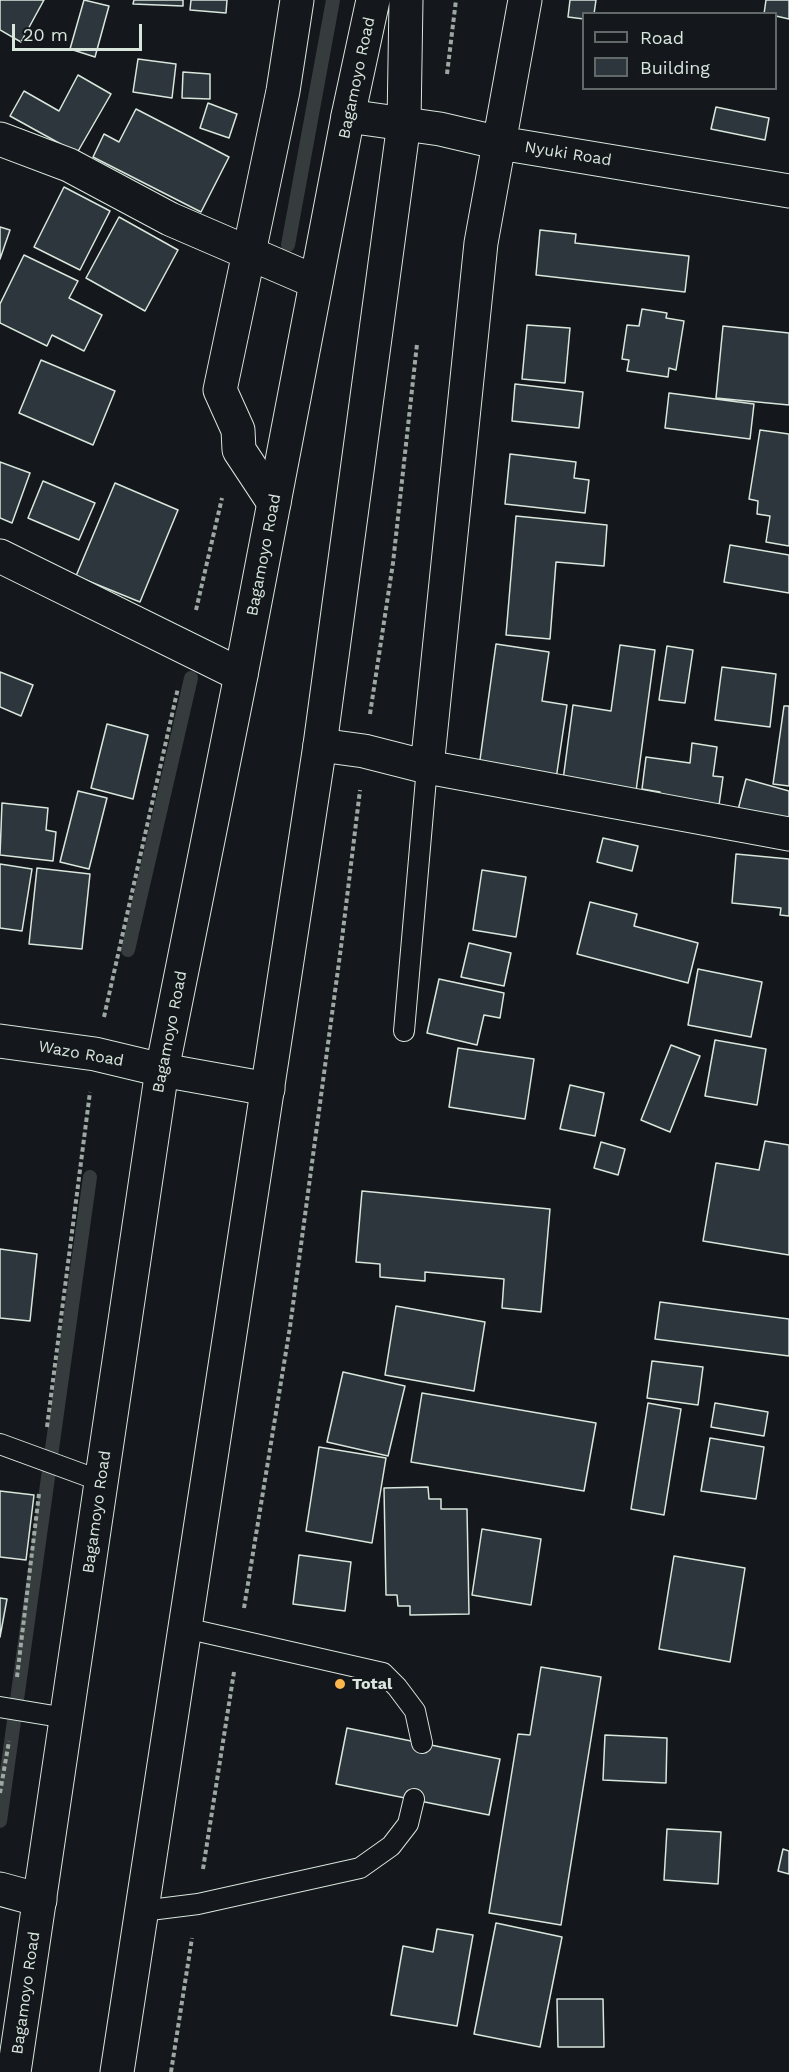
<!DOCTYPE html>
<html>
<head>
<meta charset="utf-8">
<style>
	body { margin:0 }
	#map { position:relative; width:789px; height:2072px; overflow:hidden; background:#14181c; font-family:"Work Sans",sans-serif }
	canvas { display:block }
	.legend { position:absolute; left:582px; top:12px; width:195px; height:78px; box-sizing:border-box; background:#14181c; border:2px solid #626a69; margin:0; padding:8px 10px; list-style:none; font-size:18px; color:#d8e6dc }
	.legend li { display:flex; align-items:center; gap:12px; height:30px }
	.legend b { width:30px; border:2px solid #626a69 }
	.scale { position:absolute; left:12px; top:24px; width:130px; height:27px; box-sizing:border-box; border:3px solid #d8e6dc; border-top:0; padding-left:8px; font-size:18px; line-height:21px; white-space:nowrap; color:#d8e6dc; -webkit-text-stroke:4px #14181c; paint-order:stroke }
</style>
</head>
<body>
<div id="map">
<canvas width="789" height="2072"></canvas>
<ul class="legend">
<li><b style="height:8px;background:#14181c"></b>Road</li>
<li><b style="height:16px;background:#2c363c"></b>Building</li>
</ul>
<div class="scale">20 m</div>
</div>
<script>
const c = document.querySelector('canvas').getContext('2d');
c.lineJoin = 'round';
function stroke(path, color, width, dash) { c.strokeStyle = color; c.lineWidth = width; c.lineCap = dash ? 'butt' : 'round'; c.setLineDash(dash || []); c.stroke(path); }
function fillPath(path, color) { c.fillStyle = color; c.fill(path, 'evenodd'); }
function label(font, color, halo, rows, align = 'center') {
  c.font = font + ' "Work Sans",sans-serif'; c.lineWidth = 4.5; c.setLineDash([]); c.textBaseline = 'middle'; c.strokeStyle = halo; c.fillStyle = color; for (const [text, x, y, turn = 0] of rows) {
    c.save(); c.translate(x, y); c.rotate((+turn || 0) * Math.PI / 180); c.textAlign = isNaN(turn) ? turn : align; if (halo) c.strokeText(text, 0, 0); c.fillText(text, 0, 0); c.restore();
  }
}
stroke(new Path2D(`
	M288,245L333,0
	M128,950L191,678
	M0,1821L90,1177`), '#363b3e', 14);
const building = new Path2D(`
	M0,0H44L21,42L0,30Z
	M84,0L109,6L95,57L70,49Z
	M134,0H183V6L133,4Z
	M191,0H227L226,13L190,10Z
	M570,0H596L594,14H584V19L568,17Z
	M766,0H789V19L776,16V14H764Z
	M138,59L176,64L172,98L133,92Z
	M183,72L210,74V99L182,98Z
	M78,75L111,94L77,153L10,116L24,91L59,111Z
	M208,103L237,114L229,138L200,128Z
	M716,107L769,118L765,140L711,129Z
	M136,109L229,157L201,212L93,157L104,134L119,142Z
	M64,187L110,211L80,270L34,247Z
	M119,217L178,250L145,311L86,278Z
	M0,227L10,230L0,259Z
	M540,230L576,234L575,243L689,256L685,292L536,275Z
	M24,255L78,281L69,298L102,315L84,351L52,335L47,346L0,323V304Z
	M642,309L667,313L666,318L684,321L676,370L669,368L668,377L627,371L629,360L622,359L627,325L639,326Z
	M527,325L570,328L565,383L522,379Z
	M723,326L789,333V405L716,398Z
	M41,360L115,391L93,445L19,413Z
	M515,384L583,392L579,428L512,421Z
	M669,393L754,404L750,439L665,428Z
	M760,430L789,434V546L766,542L770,516L757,514L758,501L749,499Z
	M510,454L576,462L574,478L589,480L585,513L505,504Z
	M0,462L30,473L12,523L0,518Z
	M43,481L95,503L79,540L28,518Z
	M115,483L178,510L140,602L76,576Z
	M516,516L607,525L604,566L556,562L550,639L506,635Z
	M730,545L789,555V593L724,582Z
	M496,644L549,652L542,701L567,705L556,779L479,767Z
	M620,645L655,650L636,791L563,780L573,705L611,711Z
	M667,646L693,650L685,703L659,700Z
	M722,667L776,674L770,727L715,720Z
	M0,672L33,685L21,716L0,707Z
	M784,706H789V786L773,784Z
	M107,724L148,735L133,799L91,788Z
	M692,743L717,747L713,776L723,777L719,805L659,797L660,792L642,789L646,757L690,763Z
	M746,779L789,791V823L738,810Z
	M78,791L107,798L89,869L60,862Z
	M2,803L48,808L46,830L56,832L53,861L0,855Z
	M603,838L638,846L632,871L597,862Z
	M736,854L789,859V916L780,915L781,908L732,903Z
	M0,864L32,869L22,931L0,928Z
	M37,868L90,874L82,949L29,944Z
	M482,870L526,877L516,937L473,930Z
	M590,902L637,914L634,926L698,943L688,983L577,954Z
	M469,943L511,953L504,986L461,977Z
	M698,969L762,982L751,1037L688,1025Z
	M439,979L504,993L500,1018L484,1015L477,1045L427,1033Z
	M715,1040L766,1049L757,1105L705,1096Z
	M671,1045L700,1056L670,1132L641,1120Z
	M458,1048L534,1059L525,1119L449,1107Z
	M570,1085L604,1093L595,1136L560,1129Z
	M765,1141L789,1145V1255L703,1241L716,1163L759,1170Z
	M601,1142L625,1149L618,1175L594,1168Z
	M362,1191L550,1209L541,1312L502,1308L504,1279L425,1272V1281L380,1277V1264L356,1262Z
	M0,1249L37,1254L30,1321L0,1318Z
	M660,1302L789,1319V1356L655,1339Z
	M396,1306L485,1322L474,1391L385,1375Z
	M652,1361L703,1367L698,1405L647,1398Z
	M343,1372L405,1386L388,1456L327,1442Z
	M422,1393L596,1423L584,1491L411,1462Z
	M648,1403L681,1409L664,1515L631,1509Z
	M715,1403L768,1412L764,1436L711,1427Z
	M710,1438L764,1447L756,1499L701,1491Z
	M319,1447L386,1458L372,1543L306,1531Z
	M428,1487L429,1499H441V1509H467L469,1614L410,1615V1606H398L397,1595H386L384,1488Z
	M0,1491L34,1495L26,1560L0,1557Z
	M482,1529L541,1539L531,1605L472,1595Z
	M299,1555L351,1562L345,1611L293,1604Z
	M674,1556L745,1568L730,1662L659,1649Z
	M0,1598L7,1599L0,1637Z
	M541,1667L601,1677L561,1925L489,1913L518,1734L530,1735Z
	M347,1728L500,1759L489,1815L336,1784Z
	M605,1735L667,1738L666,1783L603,1780Z
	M667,1829L721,1832L718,1884L664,1880Z
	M783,1849L789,1851V1874L778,1871Z
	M496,1923L562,1937L540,2047L474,2034Z
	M437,1929L473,1935L457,2026L391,2015L403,1946L433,1952Z
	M557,1999H603L604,2047H558Z`);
fillPath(building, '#2c363c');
stroke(building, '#d8e6dc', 1.5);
const lane = new Path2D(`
	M404,1031L427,767
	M0,1444L101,1481
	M185,1628L383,1673L397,1687L415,1711L422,1743
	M0,1707L66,1718
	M142,1911L198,1904L360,1868L391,1846L408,1824L414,1799`);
const street = new Path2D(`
	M348,116L440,129L500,143L789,191
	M0,139L69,165L170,219L316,282
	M274,503L239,450L238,430L220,390L283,91L297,0
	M0,556L241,675
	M320,745L364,751L427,767L789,834
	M427,767L481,243L525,0
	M0,1889L40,1900`);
const secondary = new Path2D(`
	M0,1041L95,1054L162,1070L268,1089`);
const highway = new Path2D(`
	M14,2072L162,1070L241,675L348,116L373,0
	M117,2072L320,745L404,123L406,0`);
stroke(lane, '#d8e6dc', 22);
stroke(street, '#d8e6dc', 35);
stroke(secondary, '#d8e6dc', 35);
stroke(highway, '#d8e6dc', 35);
stroke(new Path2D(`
	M447,74L456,0
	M196,610L222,498
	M370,714L393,563L417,344
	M104,1017L178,688
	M47,1427L90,1092
	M244,1608L290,1327L341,947L360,790
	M17,1677L39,1494
	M0,1793L9,1741
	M203,1869L234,1672
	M171,2072L192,1938`), '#9da8a2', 4, [4.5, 3]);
stroke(lane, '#14181c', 20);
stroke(street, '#14181c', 33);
stroke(secondary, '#14181c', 33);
stroke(highway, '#14181c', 33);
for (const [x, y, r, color] of [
	[340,1684,6,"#ffb74d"]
]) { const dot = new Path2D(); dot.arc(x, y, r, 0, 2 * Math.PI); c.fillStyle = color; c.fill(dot); stroke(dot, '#14181c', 2); }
label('16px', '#d8e6dc', '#14181c', [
	["Bagamoyo Road",357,78,-78],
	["Nyuki Road",568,154,9],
	["Bagamoyo Road",264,555,-79],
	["Bagamoyo Road",170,1032,-79],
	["Wazo Road",81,1054,10],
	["Bagamoyo Road",97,1512,-82],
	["Bagamoyo Road",26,1993,-82]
]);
label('bold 16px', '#d8e6dc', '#14181c', [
	["Total",352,1684]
], 'left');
</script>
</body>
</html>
